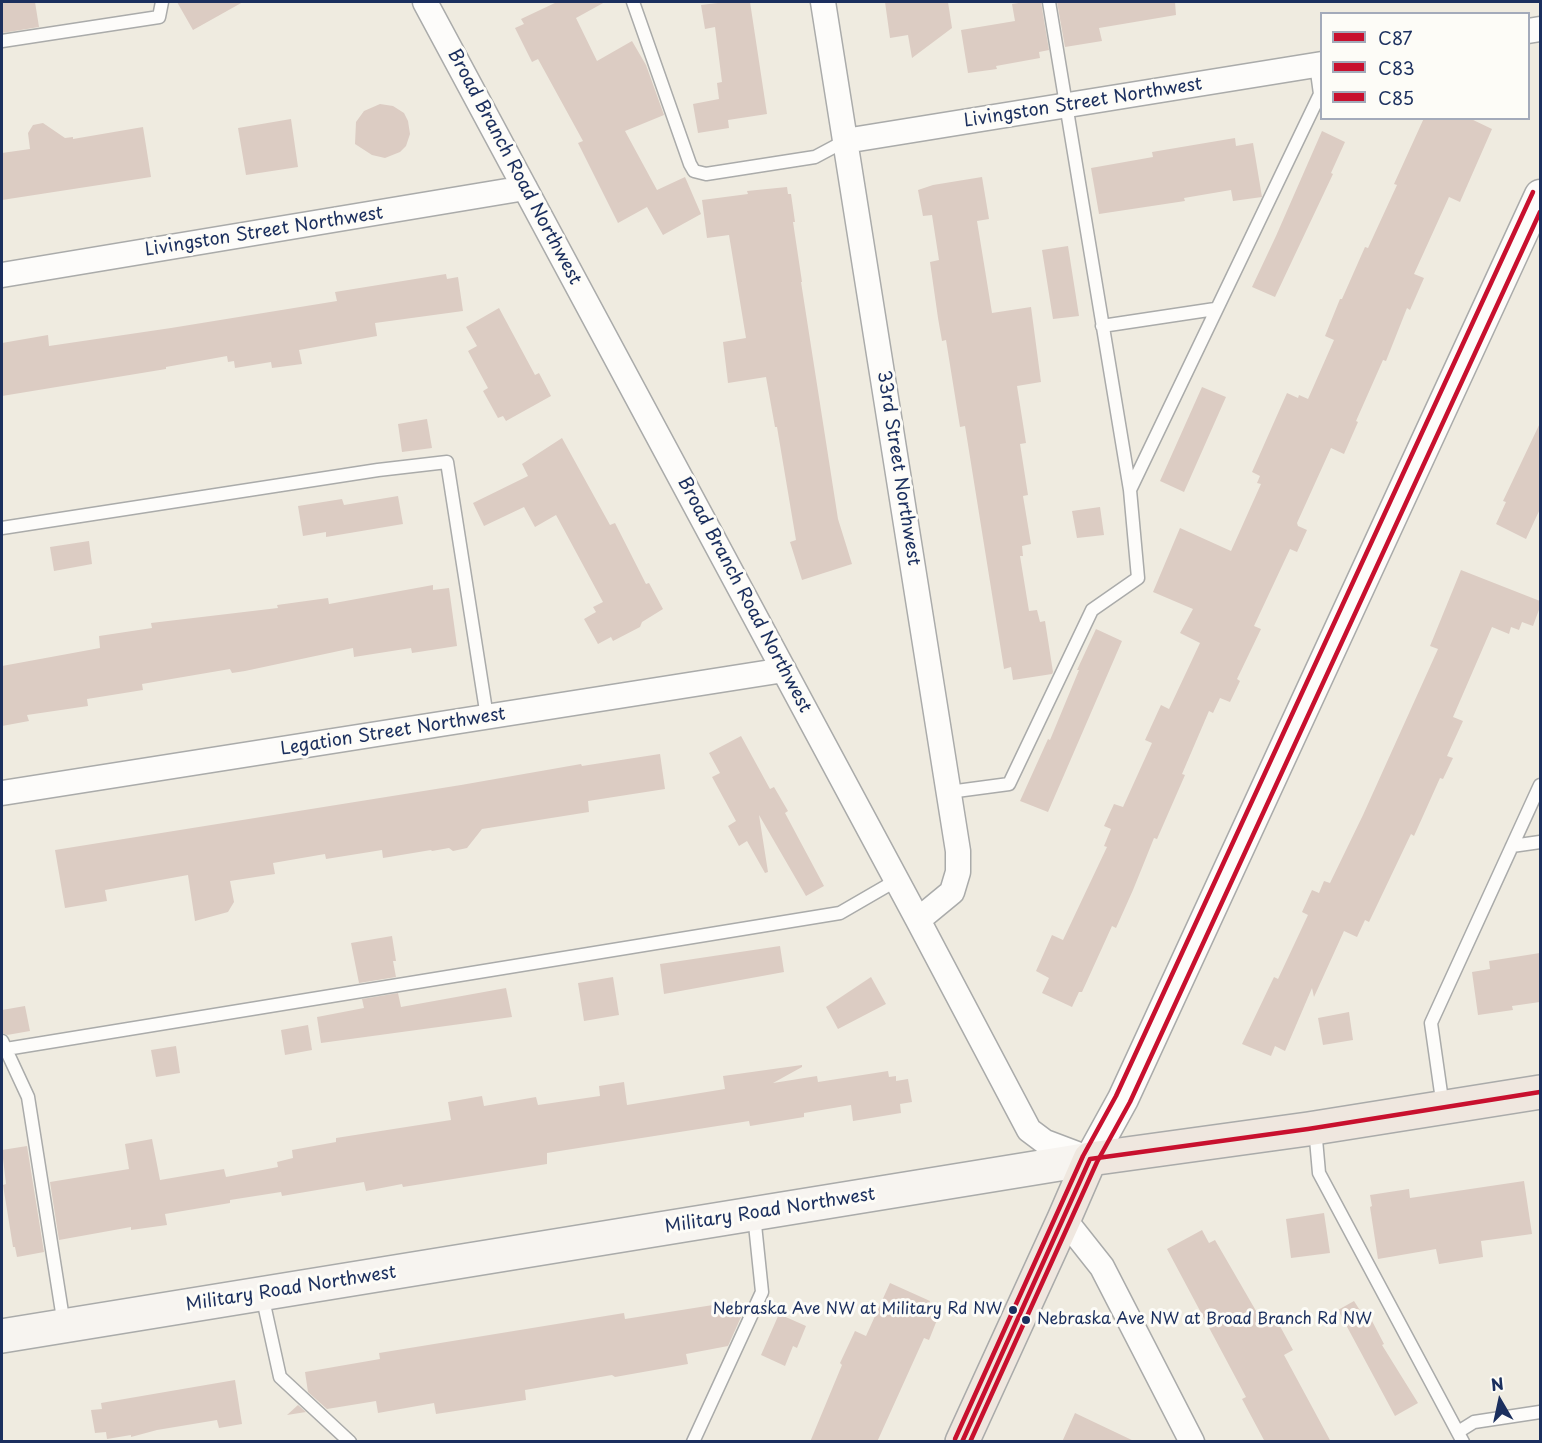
<!DOCTYPE html>
<html>
<head>
<meta charset="utf-8">
<style>
	body { margin:0 }
	#map { position:relative; width:1542px; height:1443px; overflow:hidden; background:#efebe0; font-family:"Playpen Sans",sans-serif }
	canvas { display:block }
	.frame { position:absolute; inset:0; border:3px solid #1b2f5e; pointer-events:none }
	.legend { position:absolute; left:1320px; top:12px; width:210px; height:108px; box-sizing:border-box; background:#fdfcf7; border:2px solid #a3aaba; margin:0; padding:8px 10px; list-style:none; font-size:18px; color:#1b2f5e }
	.legend li { display:flex; align-items:center; gap:12px; height:30px }
	.legend b { width:30px; border:2px solid #a3aaba }
	.north { position:absolute; left:1470px; top:1371px; width:60px; height:60px; -webkit-text-stroke:4px #fdfcf7; paint-order:stroke; rotate:351deg; font-size:16px; font-weight:700; line-height:24px; text-align:center; color:#1b2f5e }
	.north::after { content:''; display:block; margin:auto; width:21px; height:27px; background:#1b2f5e; clip-path:polygon(50% 0,100% 100%,50% 72%,0 100%) }
</style>
</head>
<body>
<div id="map">
<canvas width="1542" height="1443"></canvas>
<div class="frame"></div>
<ul class="legend">
<li><b style="height:8px;background:#c8102e"></b>C87</li>
<li><b style="height:8px;background:#c8102e"></b>C83</li>
<li><b style="height:8px;background:#c8102e"></b>C85</li>
</ul>
<div class="north">N</div>
</div>
<script>
const c = document.querySelector('canvas').getContext('2d');
c.lineJoin = 'round';
function fillPath(path, color) { c.fillStyle = color; c.fill(path, 'evenodd'); }
function stroke(path, color, width, dash) { c.strokeStyle = color; c.lineWidth = width; c.lineCap = dash ? 'butt' : 'round'; c.setLineDash(dash || []); c.stroke(path); }
function label(font, color, halo, rows, align = 'center') {
  c.font = font + ' "Playpen Sans",sans-serif'; c.lineWidth = 6; c.setLineDash([]); c.textBaseline = 'middle'; c.strokeStyle = halo; c.fillStyle = color; for (const [text, x, y, turn = 0] of rows) {
    c.save(); c.translate(x, y); c.rotate((+turn || 0) * Math.PI / 180); c.textAlign = isNaN(turn) ? turn : align; if (halo) c.strokeText(text, 0, 0); c.fillText(text, 0, 0); c.restore();
  }
}
fillPath(new Path2D(`
	M2,2H35L39,27L2,33Z
	M177,2H243L193,30Z
	M557,2H605L576,18L597,61L632,41L646,65L664,115L625,131L657,190L685,177L701,214L663,235L647,207L618,223L578,143L583,141L538,59L532,62L515,28L524,24L521,19Z
	M726,2H750L767,114L728,120L729,128L698,133L693,104L719,99L717,83L722,82L715,27L705,29L701,5Z
	M885,2H948L952,28L912,58L908,35L890,38Z
	M1025,2H1041L1049,50L1039,52L1040,58L996,66L997,69L968,73L961,30L1015,21L1012,4Z
	M1057,2H1175L1176,15L1099,28L1102,41L1065,47Z
	M380,104L393,106L404,113L408,121L410,134L406,146L400,152L385,158L372,155L355,144L356,122L364,111Z
	M1424,118H1469L1492,129L1460,202L1449,197L1414,274L1424,278L1410,310L1407,308L1386,361L1383,360L1356,421L1358,422L1344,454L1331,448L1297,523L1298,526L1307,530L1297,552L1290,549L1254,626L1261,629L1237,679L1240,681L1230,702L1220,698L1213,713L1209,711L1182,774L1185,775L1157,839L1154,838L1133,890L1116,928L1112,926L1082,992H1079L1072,1007L1042,993L1049,978L1036,971L1052,935L1063,940L1107,847L1104,846L1111,829L1104,826L1114,804L1123,807L1152,743L1145,740L1161,705L1169,709L1200,643L1180,633L1193,609L1153,592L1180,528L1231,551L1261,484L1257,483L1260,476L1252,472L1271,429L1287,393L1298,398L1299,395L1308,399L1334,340L1325,336L1340,299H1342L1365,247L1368,248L1397,185L1394,184Z
	M291,119L298,167L246,175L238,128Z
	M43,123L65,138L73,137V139L143,127L151,177L2,200V153L30,149L28,133L33,125Z
	M1322,131L1345,142L1331,173L1333,174L1275,297L1252,287L1276,236Z
	M1235,138L1236,146L1253,143L1262,197L1233,201L1231,190L1184,198L1185,201L1099,214L1091,168L1153,157L1152,152Z
	M982,177L989,219L977,221L992,313L1031,307L1041,382L1017,386L1026,443L1020,444L1028,495L1023,496L1031,544L1022,546L1023,556H1020L1029,611L1037,610L1040,622L1045,621L1053,672L1052,674L1013,680L1011,667L1004,669L965,426L960,427L946,340L942,341L938,318L930,262L939,260L932,215L923,216L918,190L933,185Z
	M787,187L788,194H791L795,222H793L802,282H801L838,519L852,564L802,580L790,542L796,540L777,427H775L766,377L728,383L723,342L746,338L729,235L707,238L702,200L748,194L747,191Z
	M1068,246L1079,316L1053,319L1042,250Z
	M446,274L447,279L458,277L463,311L375,323L377,336L299,350L302,364L272,368L271,362L235,368L234,361L228,362L227,356L166,367V369L2,396V343L48,335L49,346L171,328L337,301L335,292Z
	M499,308L535,375L539,373L551,396L506,421L503,416L498,418L483,391L488,388L468,351L477,346L466,327Z
	M1202,387L1226,397L1184,492L1160,481Z
	M427,419L432,448L402,452L398,424Z
	M1540,423V509L1526,539L1496,524L1506,502L1503,501Z
	M562,438L610,525L615,523L646,584L649,583L663,609L642,622L640,627L613,641L611,637L598,644L584,619L596,612L593,607L603,602L556,515L535,527L524,507L484,526L473,503L528,476L522,464Z
	M398,496L403,524L326,537V532L303,536L298,506L342,499L344,505Z
	M1100,507L1104,535L1077,538L1072,511Z
	M89,541L92,564L54,571L50,547Z
	M1461,570L1540,601V607L1533,626L1522,622L1519,630L1511,627L1509,634L1492,627L1453,717L1463,721L1447,756L1453,758L1443,779L1440,778L1414,836L1411,834L1369,922L1365,920L1357,937L1344,931L1314,997L1312,988L1285,1051L1275,1046L1271,1056L1242,1044L1274,977L1278,979L1308,915L1302,912L1312,890L1319,893L1324,881L1330,883L1363,815L1438,649L1430,646Z
	M433,585V590L449,588L457,646L412,653L411,648L354,657L353,648L245,671L232,673L230,669L142,684L143,690L87,699L88,706L27,715L29,721L2,726V666L100,648L99,636L152,628L151,623L278,608L277,605L328,598L329,604Z
	M1096,629L1122,641L1048,812L1020,801L1048,739L1050,740L1079,670H1077Z
	M741,736L770,789L774,787L788,811L785,813L824,886L806,896L759,815L768,872L765,873L747,841L739,846L728,826L736,821L712,777L720,773L709,753Z
	M660,754L665,789L588,801L589,812L482,829L467,848L453,851L449,848L432,851L431,850L383,858L382,850L326,859L325,854L273,863L275,874L230,881L234,902L228,912L195,921L188,875L105,890L107,901L65,908L55,850L461,785L581,764L582,766Z
	M392,936L396,961H393L396,977L359,983L351,943Z
	M780,946L784,972L664,994L660,964Z
	M1540,953V1002L1512,1006L1513,1010L1478,1015L1472,972L1490,969L1489,961Z
	M613,977L619,1015L584,1021L578,983Z
	M871,977L886,1004L838,1029L826,1007Z
	M506,988L512,1017L321,1043L317,1017L364,1008L362,999L398,993L401,1007Z
	M25,1006L30,1031L7,1035L2,1033V1010Z
	M1349,1012L1353,1040L1323,1045L1318,1018Z
	M308,1025L312,1050L285,1055L281,1030Z
	M176,1046L180,1073L156,1077L151,1050Z
	M802,1065V1067L773,1083L817,1076L818,1082L888,1071L889,1077L896,1076V1081L908,1079L912,1102L900,1104L901,1113L853,1121L851,1105L804,1113V1117L750,1126L749,1121L547,1153V1164L403,1187L402,1184L366,1191L364,1182L282,1196L281,1192L230,1200V1203L165,1214L167,1225L131,1230V1227L59,1240L50,1182L129,1169L125,1144L152,1139L160,1180L224,1169L226,1177L278,1167L277,1162L293,1158L292,1150L336,1142V1138L451,1120L448,1102L482,1096L484,1106L536,1097L538,1105L600,1096L599,1086L624,1082L627,1105L725,1089L723,1076Z
	M27,1146L44,1252L17,1257L15,1247H13L3,1185L6,1184L2,1150Z
	M1524,1181L1532,1234L1481,1241L1483,1257L1439,1264L1436,1249L1378,1259L1370,1207L1372,1206L1370,1195L1409,1189L1410,1198Z
	M1324,1213L1330,1253L1291,1258L1286,1219Z
	M1202,1230L1209,1243L1215,1240L1263,1323L1275,1317L1293,1350L1284,1355L1331,1442H1265L1242,1399L1246,1397L1167,1249Z
	M890,1283L930,1301L927,1310L939,1315L929,1340L924,1338L877,1442H810L842,1365L840,1363L855,1331L866,1336Z
	M738,1301L741,1317L728,1346L686,1354L688,1364L615,1377L612,1375L525,1390L526,1400L436,1414L434,1403L378,1413L376,1401L327,1409L308,1392L305,1372L380,1359L379,1353L624,1313L625,1319Z
	M1354,1301L1368,1323L1372,1321L1384,1344L1382,1345L1418,1403L1395,1416L1338,1310Z
	M779,1314L806,1326L797,1348L793,1346L785,1366L761,1355Z
	M235,1380L242,1424L219,1428L217,1420L157,1430L131,1437V1435L107,1439L106,1432L95,1433L91,1410L102,1409L101,1403Z
	M298,1405L306,1412L287,1415Z
	M1075,1413L1136,1442H1062Z`), '#dcccc3');
const service = new Path2D(`
	M633,2L690,164L694,171L706,174L815,157L845,141
	M2,41L159,17L162,2
	M1102,326L1215,309
	M1130,490L1320,94L1316,65
	M2,528L378,470L447,462L487,717
	M949,792L1009,784L1092,610L1138,578L1130,490L1049,2
	M1512,846L1540,842
	M2,1041L28,1097L64,1325
	M6,1049L840,913L897,880
	M1443,1107L1431,1023L1540,785
	M1315,1128L1319,1173L1463,1442
	M262,1295L280,1377L350,1442
	M1458,1432L1474,1422L1540,1412
	M693,1442L762,1292L754,1215`);
const minor = new Path2D(`
	M425,2L918,920L1029,1130L1045,1142L1090,1159
	M823,2L958,851V872L952,892L918,920
	M1528,31L1540,29
	M845,141L1322,64
	M2,275L525,188
	M2,793L784,670
	M1064,1219L1102,1267L1192,1442`);
const tertiary = new Path2D(`
	M1090,1159L1123,1099L1540,195`);
const secondary = new Path2D(`
	M2,1336L1090,1159`);
const primary = new Path2D(`
	M962,1442L1064,1219L1090,1159L1308,1129L1540,1092`);
stroke(service, '#aaabaa', 15);
stroke(minor, '#aaabaa', 27);
stroke(tertiary, '#aaabaa', 33);
stroke(secondary, '#aaabaa', 36);
stroke(primary, '#aaabaa', 36);
stroke(service, '#fdfcfa', 12);
stroke(minor, '#fdfcfa', 24);
stroke(tertiary, '#fdfcfa', 30);
stroke(secondary, '#f7f4f0', 33);
stroke(primary, '#efe7df', 33);
stroke(new Path2D(`
	M1090,1159L1308,1129L1540,1092
	M962,1442L1090,1159`), '#c8102e', 4.5);
stroke(new Path2D(`
	M970,1442L1097,1162L1130,1102L1540,212`), '#c8102e', 4.5);
stroke(new Path2D(`
	M955,1439L1083,1156L1116,1096L1533,192`), '#c8102e', 4.5);
for (const [x, y, r, color] of [
	[1013,1310,5,"#1b2f5e"],
	[1026,1320,5,"#1b2f5e"]
]) { const dot = new Path2D(); dot.arc(x, y, r, 0, 2 * Math.PI); c.fillStyle = color; c.fill(dot); stroke(dot, '#fdfcf7', 2); }
label('16px', '#1b2f5e', '#fdfcf7', [
	["Nebraska Ave NW at Military Rd NW",1002,1310],
	["Nebraska Ave NW at Broad Branch Rd NW",1037,1320,"left"]
], 'right');
label('18px', '#1b2f5e', '#fdfcf7', [
	["Livingston Street Northwest",1083,103,-9],
	["Broad Branch Road Northwest",514,167,62],
	["Livingston Street Northwest",264,232,-9],
	["33rd Street Northwest",898,468,81],
	["Broad Branch Road Northwest",744,595,62],
	["Legation Street Northwest",393,732,-9],
	["Military Road Northwest",770,1211,-9],
	["Military Road Northwest",291,1289,-9]
]);
</script>
</body>
</html>
